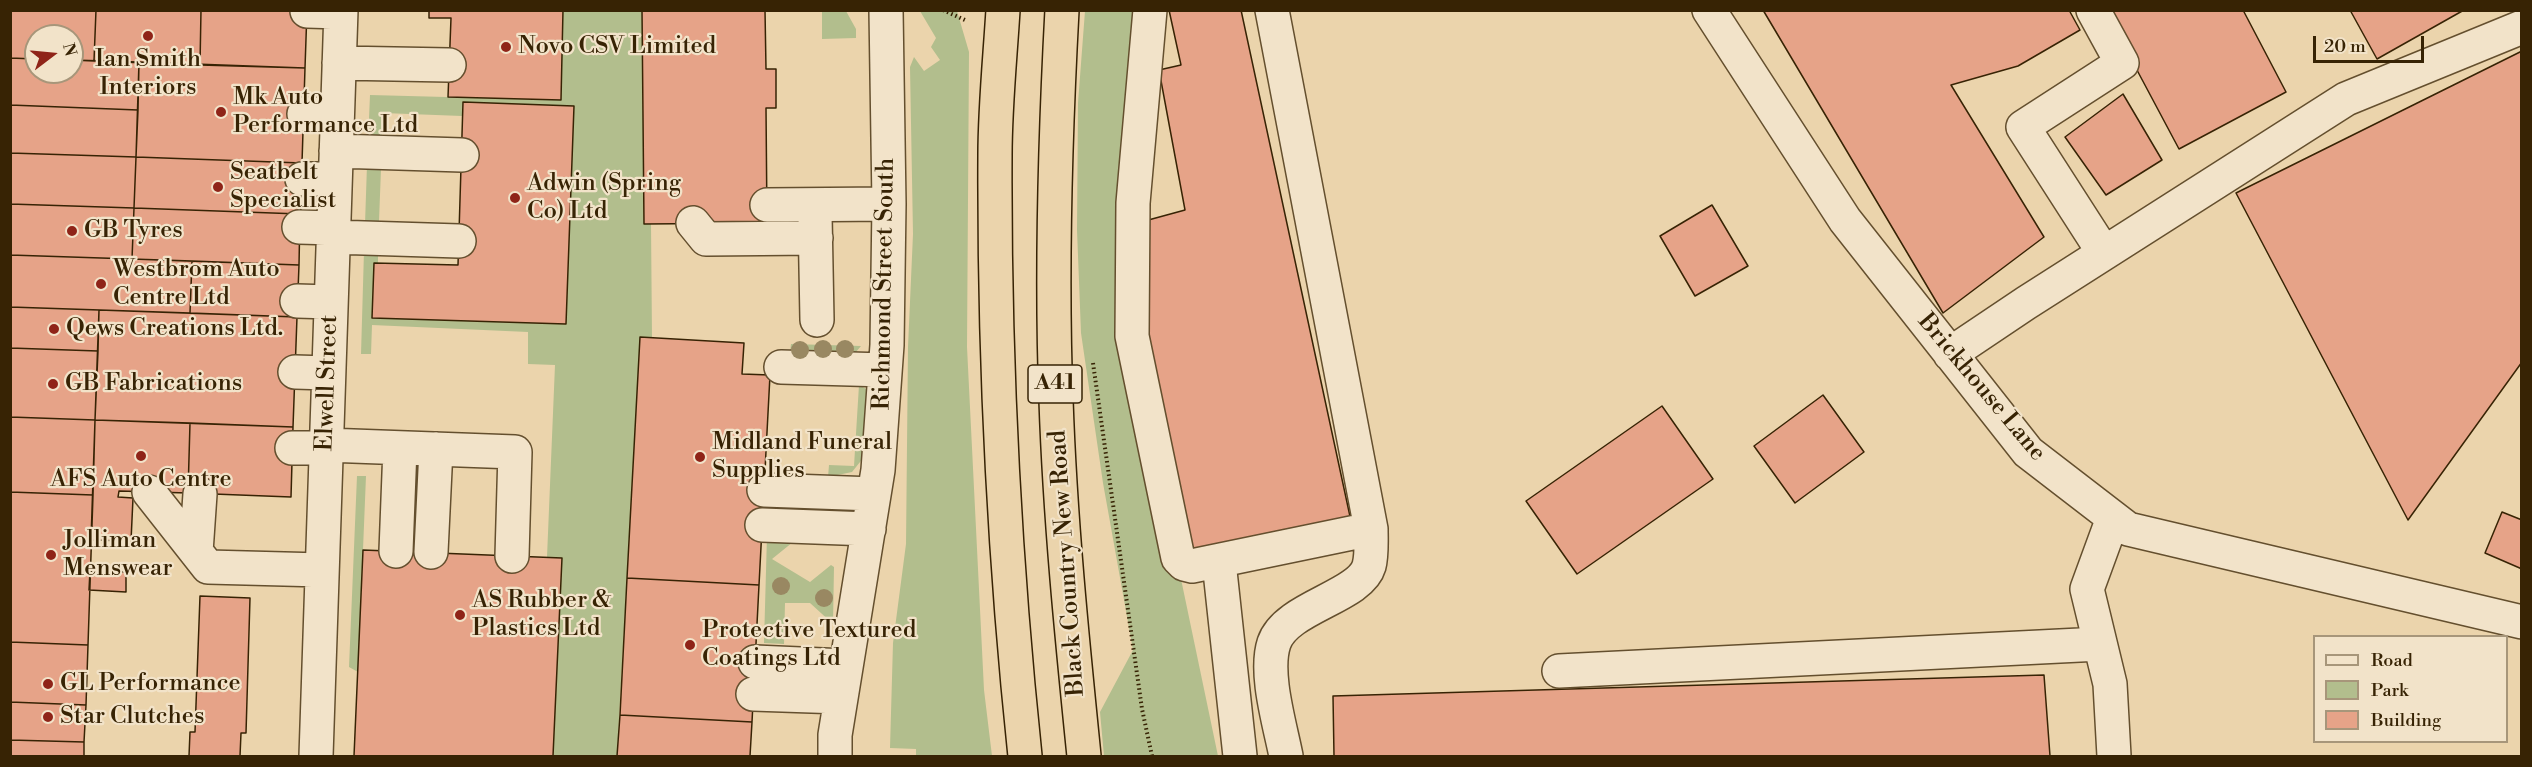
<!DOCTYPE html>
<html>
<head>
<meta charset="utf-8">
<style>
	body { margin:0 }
	#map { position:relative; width:2532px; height:767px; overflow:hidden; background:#ebd4ac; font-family:"Libre Bodoni",serif }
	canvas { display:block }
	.frame { position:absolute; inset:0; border:12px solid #372304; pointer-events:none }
	.legend { position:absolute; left:2313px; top:635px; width:195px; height:108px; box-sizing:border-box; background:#f2e3c9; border:2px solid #a7967a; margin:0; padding:8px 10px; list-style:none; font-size:18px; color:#372304 }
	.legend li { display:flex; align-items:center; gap:12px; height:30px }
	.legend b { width:30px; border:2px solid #a7967a }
	.north { position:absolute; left:24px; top:24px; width:60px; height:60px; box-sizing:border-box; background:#f2e3c9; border:2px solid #a7967a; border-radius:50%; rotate:74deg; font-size:16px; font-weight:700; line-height:24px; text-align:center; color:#372304 }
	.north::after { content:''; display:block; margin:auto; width:21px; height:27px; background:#8f2418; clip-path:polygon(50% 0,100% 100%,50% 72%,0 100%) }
	.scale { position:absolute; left:2313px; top:36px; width:111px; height:27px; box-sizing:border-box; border:3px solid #372304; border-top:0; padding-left:8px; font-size:18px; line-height:21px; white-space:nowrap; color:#372304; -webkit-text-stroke:4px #f2e3c9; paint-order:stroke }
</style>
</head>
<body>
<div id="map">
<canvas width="2532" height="767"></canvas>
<div class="frame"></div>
<ul class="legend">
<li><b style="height:8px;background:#f2e3c9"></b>Road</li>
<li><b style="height:16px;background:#b2be8d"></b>Park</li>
<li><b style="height:16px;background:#e6a388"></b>Building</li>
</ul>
<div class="north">N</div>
<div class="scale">20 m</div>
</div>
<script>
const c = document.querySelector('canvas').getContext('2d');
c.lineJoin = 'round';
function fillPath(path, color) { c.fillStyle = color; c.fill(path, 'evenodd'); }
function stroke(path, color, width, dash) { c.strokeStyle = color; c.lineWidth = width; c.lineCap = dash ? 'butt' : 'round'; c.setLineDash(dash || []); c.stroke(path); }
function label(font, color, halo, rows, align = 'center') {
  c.font = font + ' "Libre Bodoni",serif'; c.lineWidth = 4.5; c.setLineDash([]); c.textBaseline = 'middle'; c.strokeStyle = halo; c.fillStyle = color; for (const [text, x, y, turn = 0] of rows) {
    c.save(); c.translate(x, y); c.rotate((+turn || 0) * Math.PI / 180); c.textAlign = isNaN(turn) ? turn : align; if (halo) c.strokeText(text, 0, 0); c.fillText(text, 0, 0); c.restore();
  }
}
fillPath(new Path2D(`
	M563,11H642L644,224H651L652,338L640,337L617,756H553L562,558L547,557L555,365L528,364V332L372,325L371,354H361L364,251H378V263H374L372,318L566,324L574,106L463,103L462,116L383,113L382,138L368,142L370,95L560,100Z
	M822,11H846L856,29V38L822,39Z
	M920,11H957L969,52L967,347L984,690L992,756H916V749L890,748L893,643L906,544L908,347L913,234L910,67L914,57L924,71L940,60L931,47L936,38Z
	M1085,11H1133L1119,315L1181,579L1218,756H1104L1100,712L1133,650L1103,483L1081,333L1077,230L1078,103Z
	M367,165L381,169L379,221L365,224Z
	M791,344L861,346L856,352L849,354L790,353Z
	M859,385L868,390L864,457L852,472L828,477L829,465L854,466Z
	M357,476H366L358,672L349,667Z
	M767,535L793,542L772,559L810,582L831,565L834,567L833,624L810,603H785L784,644L764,643Z`), '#b2be8d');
const building = new Path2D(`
	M10,10H96L94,61L72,60V36H36V59L10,58Z
	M96,10H201L200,65L94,61Z
	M201,10H307L305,68L200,65Z
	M429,10H563L561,100L448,97L451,18H429Z
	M642,10H765L766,69H776V108H766L767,223L644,224Z
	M1169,10H1241L1351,521L1189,555L1139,329L1141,222L1185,210L1159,70L1181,65Z
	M1763,10H2069L2080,30L2018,66L1951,85L2044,237L1943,313Z
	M2105,10H2243L2286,92L2179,149Z
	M2350,10H2464L2377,59Z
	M2522,51V362L2408,520L2236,193Z
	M10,58L36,59V72H72V60L139,62L138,110L10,105Z
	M139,62L305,68L302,163L136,157Z
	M2123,94L2162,160L2106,195L2065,137Z
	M463,102L574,106L566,324L372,318L374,263L458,265Z
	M10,105L138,110L136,157L10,153Z
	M10,153L136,157L134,208L10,204Z
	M136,157L302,163L300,214L134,208Z
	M10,204L134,208L132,259L10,255Z
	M1712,205L1748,266L1695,296L1660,236Z
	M134,208L300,214L299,265L132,259Z
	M10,255L192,261L190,313L10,307Z
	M192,261L299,265L297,317L190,313Z
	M10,307L99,310L98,351L10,348Z
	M99,310L297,317L293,427L95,420Z
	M640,337L744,343L742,374L770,375L759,585L627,578Z
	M10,348L98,351L95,420L10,417Z
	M1823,395L1864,452L1795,503L1754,446Z
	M1662,406L1713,479L1577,574L1526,501Z
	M10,417L95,420L93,495L10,492Z
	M95,420L190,423L188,493L119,491L118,497L133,498L131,541L91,540Z
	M190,423L293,427L291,497L188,493Z
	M10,492L93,495L88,645L10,642Z
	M2502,512L2522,520V569L2485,553Z
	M363,550L562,558L553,756H354Z
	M90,571L126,572V592L89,590Z
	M627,578L759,585L752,722L620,715Z
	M200,596L250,598L246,733H241L240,756H189L190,732H195Z
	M10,642L88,645L86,705L10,702Z
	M2044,675L2050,756H1334L1333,696Z
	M10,702L86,705L84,742L10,740Z
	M620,715L752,722L750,756H617Z
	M10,740L84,742V756H10Z`);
fillPath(building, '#e6a388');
stroke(building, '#372304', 1.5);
const minor = new Path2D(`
	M1150,10L1133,203L1132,336L1178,558L1184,564L1192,566L1371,529
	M1272,10L1371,529C1371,540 1372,555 1369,566C1360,597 1286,607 1274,643C1264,673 1280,725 1286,756
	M1709,10L1845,220L2028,452L2128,529L2522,622
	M2093,10L2122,63L2023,127L2104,253
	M307,11L340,12
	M339,63L449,65
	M304,114L337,115
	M336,151L462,155
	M302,179H335
	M767,205L889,204
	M815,215L817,320
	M693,223L706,239L816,238
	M299,227L334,228
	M333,237L459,241
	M297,301L331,302
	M1950,354L2026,303L2346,99L2522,27
	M781,367L885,370
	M295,372L328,373
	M326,445L515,452L512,556
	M292,448H326
	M764,490L874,494
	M149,492L208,567L322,570
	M2113,518L2087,589L2110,684L2114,756
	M762,525L869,529
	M396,551L400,448
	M196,552L200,494
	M431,552L436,449
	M1219,562L1240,756
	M755,662L846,666
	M1559,671L2100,644
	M753,694L841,697
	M316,756L341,10
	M835,756V735L878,470L887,345L889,204L886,10`);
const highway = new Path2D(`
	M1003,10C1000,59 995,107 995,155C994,356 1004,557 1025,756
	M1062,10C1055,140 1051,270 1056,400C1060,519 1072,638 1084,756`);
stroke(minor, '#644f2e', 36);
stroke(highway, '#372304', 36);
stroke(new Path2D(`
	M943,10L965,20
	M1093,363L1142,709L1152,756`), '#372304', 4, [1.5, 3]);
stroke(minor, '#f2e3c9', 33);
stroke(highway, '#ebd4ac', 33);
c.fillStyle = '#998862';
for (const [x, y] of [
	[823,349],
	[845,349],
	[800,350],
	[781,586],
	[824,598]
]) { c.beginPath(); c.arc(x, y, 9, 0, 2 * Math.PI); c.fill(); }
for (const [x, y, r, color] of [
	[148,36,6,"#8f2418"],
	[506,47,6,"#8f2418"],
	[221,112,6,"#8f2418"],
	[218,187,6,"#8f2418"],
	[515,198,6,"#8f2418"],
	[72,231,6,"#8f2418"],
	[101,284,6,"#8f2418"],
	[54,329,6,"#8f2418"],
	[53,384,6,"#8f2418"],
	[141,456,6,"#8f2418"],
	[700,457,6,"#8f2418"],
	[51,555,6,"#8f2418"],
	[460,615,6,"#8f2418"],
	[690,645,6,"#8f2418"],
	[48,684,6,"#8f2418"],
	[48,717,6,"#8f2418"]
]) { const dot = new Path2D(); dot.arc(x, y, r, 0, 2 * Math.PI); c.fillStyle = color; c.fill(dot); stroke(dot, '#f2e3c9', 2); }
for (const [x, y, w] of [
	[1055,384,54]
]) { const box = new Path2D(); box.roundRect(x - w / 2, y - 19, w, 38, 4.5); c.fillStyle = '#f2e3c9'; c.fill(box); stroke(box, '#372304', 1.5); }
label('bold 22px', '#372304', null, [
	["A41",1055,384]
]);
label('24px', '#372304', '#f2e3c9', [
	["Novo CSV Limited",518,47],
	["Ian Smith",148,60,"center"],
	["Interiors",148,88,"center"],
	["Mk Auto",233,98],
	["Performance Ltd",233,126],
	["Seatbelt",230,173],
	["Specialist",230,201],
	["Adwin (Spring",527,184],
	["Co) Ltd",527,212],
	["GB Tyres",84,231],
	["Westbrom Auto",113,270],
	["Centre Ltd",113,298],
	["Qews Creations Ltd.",66,329],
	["GB Fabrications",65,384],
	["Midland Funeral",712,443],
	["Supplies",712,471],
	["AFS Auto Centre",141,480,"center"],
	["Jolliman",63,541],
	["Menswear",63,569],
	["AS Rubber &",472,601],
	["Plastics Ltd",472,629],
	["Protective Textured",702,631],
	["Coatings Ltd",702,659],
	["GL Performance",60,684],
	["Star Clutches",60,717]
], 'left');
label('24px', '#372304', '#f2e3c9', [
	["Richmond Street South",885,284,-89],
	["Elwell Street",328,383,-88],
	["Brickhouse Lane",1981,388,50],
	["Black Country New Road",1068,563,-94]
]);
</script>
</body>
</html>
